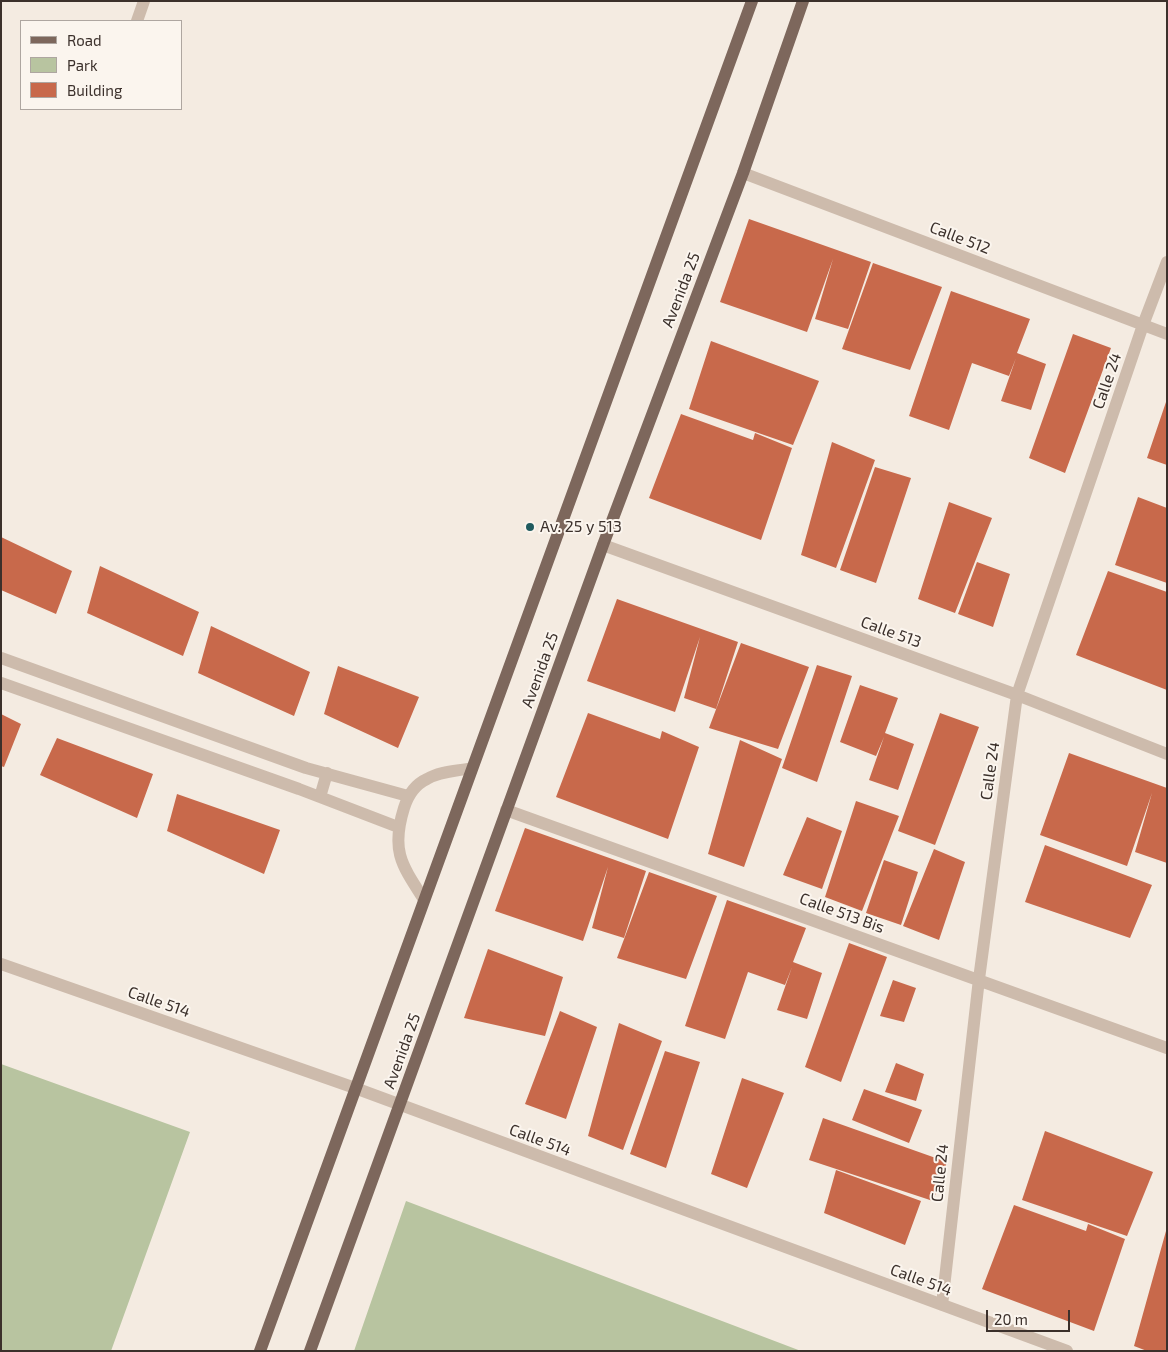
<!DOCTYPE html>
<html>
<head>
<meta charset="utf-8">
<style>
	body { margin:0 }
	#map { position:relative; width:1168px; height:1352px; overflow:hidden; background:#f4ebe1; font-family:"Exo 2",sans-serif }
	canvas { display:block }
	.frame { position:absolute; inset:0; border:2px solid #3b302b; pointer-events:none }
	.legend { position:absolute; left:20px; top:20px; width:162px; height:90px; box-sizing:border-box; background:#fbf5ee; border:1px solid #aea6a0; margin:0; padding:6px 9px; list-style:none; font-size:15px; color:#3b302b }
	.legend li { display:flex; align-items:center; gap:10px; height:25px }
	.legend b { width:25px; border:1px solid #aea6a0 }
	.scale { position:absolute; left:986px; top:1310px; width:84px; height:22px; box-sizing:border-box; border:2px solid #3b302b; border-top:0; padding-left:6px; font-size:15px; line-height:18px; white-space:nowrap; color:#3b302b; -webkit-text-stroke:4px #fbf5ee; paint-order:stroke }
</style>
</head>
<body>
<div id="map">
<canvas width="1168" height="1352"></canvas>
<div class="frame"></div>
<ul class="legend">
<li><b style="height:6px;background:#7d675c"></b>Road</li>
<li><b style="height:14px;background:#b8c4a0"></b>Park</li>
<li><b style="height:14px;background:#c8694b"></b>Building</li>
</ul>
<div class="scale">20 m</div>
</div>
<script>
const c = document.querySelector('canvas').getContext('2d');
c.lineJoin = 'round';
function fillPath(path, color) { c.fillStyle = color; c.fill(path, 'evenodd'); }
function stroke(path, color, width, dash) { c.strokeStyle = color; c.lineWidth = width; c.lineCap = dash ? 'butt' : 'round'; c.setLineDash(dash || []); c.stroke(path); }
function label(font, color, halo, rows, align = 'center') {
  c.font = font + ' "Exo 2",sans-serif'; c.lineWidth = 4; c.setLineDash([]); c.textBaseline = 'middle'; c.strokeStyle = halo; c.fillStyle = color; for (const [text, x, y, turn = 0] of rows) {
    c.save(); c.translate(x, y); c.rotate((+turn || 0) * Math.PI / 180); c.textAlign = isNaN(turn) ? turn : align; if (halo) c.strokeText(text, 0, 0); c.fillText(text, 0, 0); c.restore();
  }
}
fillPath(new Path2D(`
	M1,1064L190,1132L111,1351H1Z
	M406,1201L801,1351H354Z`), '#b8c4a0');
fillPath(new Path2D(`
	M749,219L871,262L848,329L815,319L833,259L807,332L720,302Z
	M873,263L942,287L910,370L842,349Z
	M951,291L1030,319L1017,353L1046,364L1031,410L1001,401L1016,358L1009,376L972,363L949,430L909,416Z
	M1073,334L1111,348L1065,473L1029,458Z
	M711,341L819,381L793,445L689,409Z
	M1166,402H1167V465L1147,458Z
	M681,414L753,440L755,433L792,448L761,540L649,498Z
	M832,442L875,460L836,568L801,555Z
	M875,467L911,478L876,583L840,570Z
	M1138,497L1167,508V583L1115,565Z
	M949,502L992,518L955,613L918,599Z
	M1,537L72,571L56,614L1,590Z
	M977,562L1010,574L993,627L958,614Z
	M100,566L199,612L183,656L87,613Z
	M1108,571L1167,592V690L1076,655Z
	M617,599L738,642L716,709L684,698L700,637L675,712L587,681Z
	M211,626L310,672L294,716L198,673Z
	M741,643L809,667L778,749L709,728Z
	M817,665L852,676L817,782L782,768Z
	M338,666L419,697L398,748L324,714Z
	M860,685L898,698L885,733L914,744L898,790L869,780L884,737L876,756L840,742Z
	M588,713L660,739L662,731L699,747L668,839L556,797Z
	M940,713L979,727L935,845L898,831Z
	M1,714L21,724L4,767L1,766Z
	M57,738L153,774L137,818L40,775Z
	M740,740L782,759L744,867L708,854Z
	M1069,753L1167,788V863L1135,852L1152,793L1127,866L1040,835Z
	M177,794L280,830L264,874L167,831Z
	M856,801L899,816L862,911L825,897Z
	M807,817L842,831L822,889L783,875Z
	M525,828L646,871L624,938L592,928L608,867L583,941L495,911Z
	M1045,845L1152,885L1130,938L1025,902Z
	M934,849L965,862L939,940L903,926Z
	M884,860L918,872L901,925L866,913Z
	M649,872L717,896L686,979L617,958Z
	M727,900L806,928L793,962L822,973L807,1019L777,1010L792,967L785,985L748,972L725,1039L685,1026Z
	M849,943L887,957L841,1082L805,1067Z
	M488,949L563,977L545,1036L464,1018Z
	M893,980L916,988L904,1022L880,1016Z
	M560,1011L597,1027L566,1119L525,1104Z
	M619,1023L662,1041L623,1150L588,1136Z
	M665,1051L700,1062L666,1168L630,1154Z
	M896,1063L924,1074L916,1101L885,1092Z
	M742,1078L784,1093L747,1188L711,1174Z
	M864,1089L922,1110L909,1143L852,1120Z
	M823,1118L947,1162L933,1201L809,1160Z
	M1045,1131L1153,1172L1127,1236L1022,1200Z
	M836,1170L921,1201L905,1245L824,1213Z
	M1014,1205L1086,1231L1088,1224L1125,1239L1094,1331L982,1289Z
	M1166,1231L1167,1351H1147L1134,1346Z`), '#c8694b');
stroke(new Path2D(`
	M137,21L144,1
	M743,173L1167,334
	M603,545L1017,695L1167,754
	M1,658L306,768L408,796
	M1,683L299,789L398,827
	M320,797L327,773
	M506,810L1167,1048
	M423,898C401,864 391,850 404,808C408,795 414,785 427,779C440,771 458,771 472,768
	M1,964L355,1088L1067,1351
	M942,1305L979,979L1017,695L1143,325L1167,262`), '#cdbbac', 12);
stroke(new Path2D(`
	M260,1351L752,1
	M310,1351L603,545L743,173L803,1`), '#7d675c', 12);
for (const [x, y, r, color] of [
	[530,527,5,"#1f5a5e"]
]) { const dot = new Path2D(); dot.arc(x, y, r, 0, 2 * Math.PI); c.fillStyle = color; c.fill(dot); stroke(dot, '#fbf5ee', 2); }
label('16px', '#3b302b', '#fbf5ee', [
	["Calle 512",960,238,21],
	["Avenida 25",681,290,-69],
	["Calle 24",1107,381,-71],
	["Calle 513",891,632,20],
	["Avenida 25",540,670,-70],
	["Calle 24",990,771,-82],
	["Calle 513 Bis",842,913,20],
	["Calle 514",159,1002,19],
	["Avenida 25",402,1051,-70],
	["Calle 514",540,1140,20],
	["Calle 24",940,1173,-84],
	["Calle 514",921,1280,20]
]);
label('16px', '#3b302b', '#fbf5ee', [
	["Av. 25 y 513",540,527]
], 'left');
</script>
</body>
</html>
